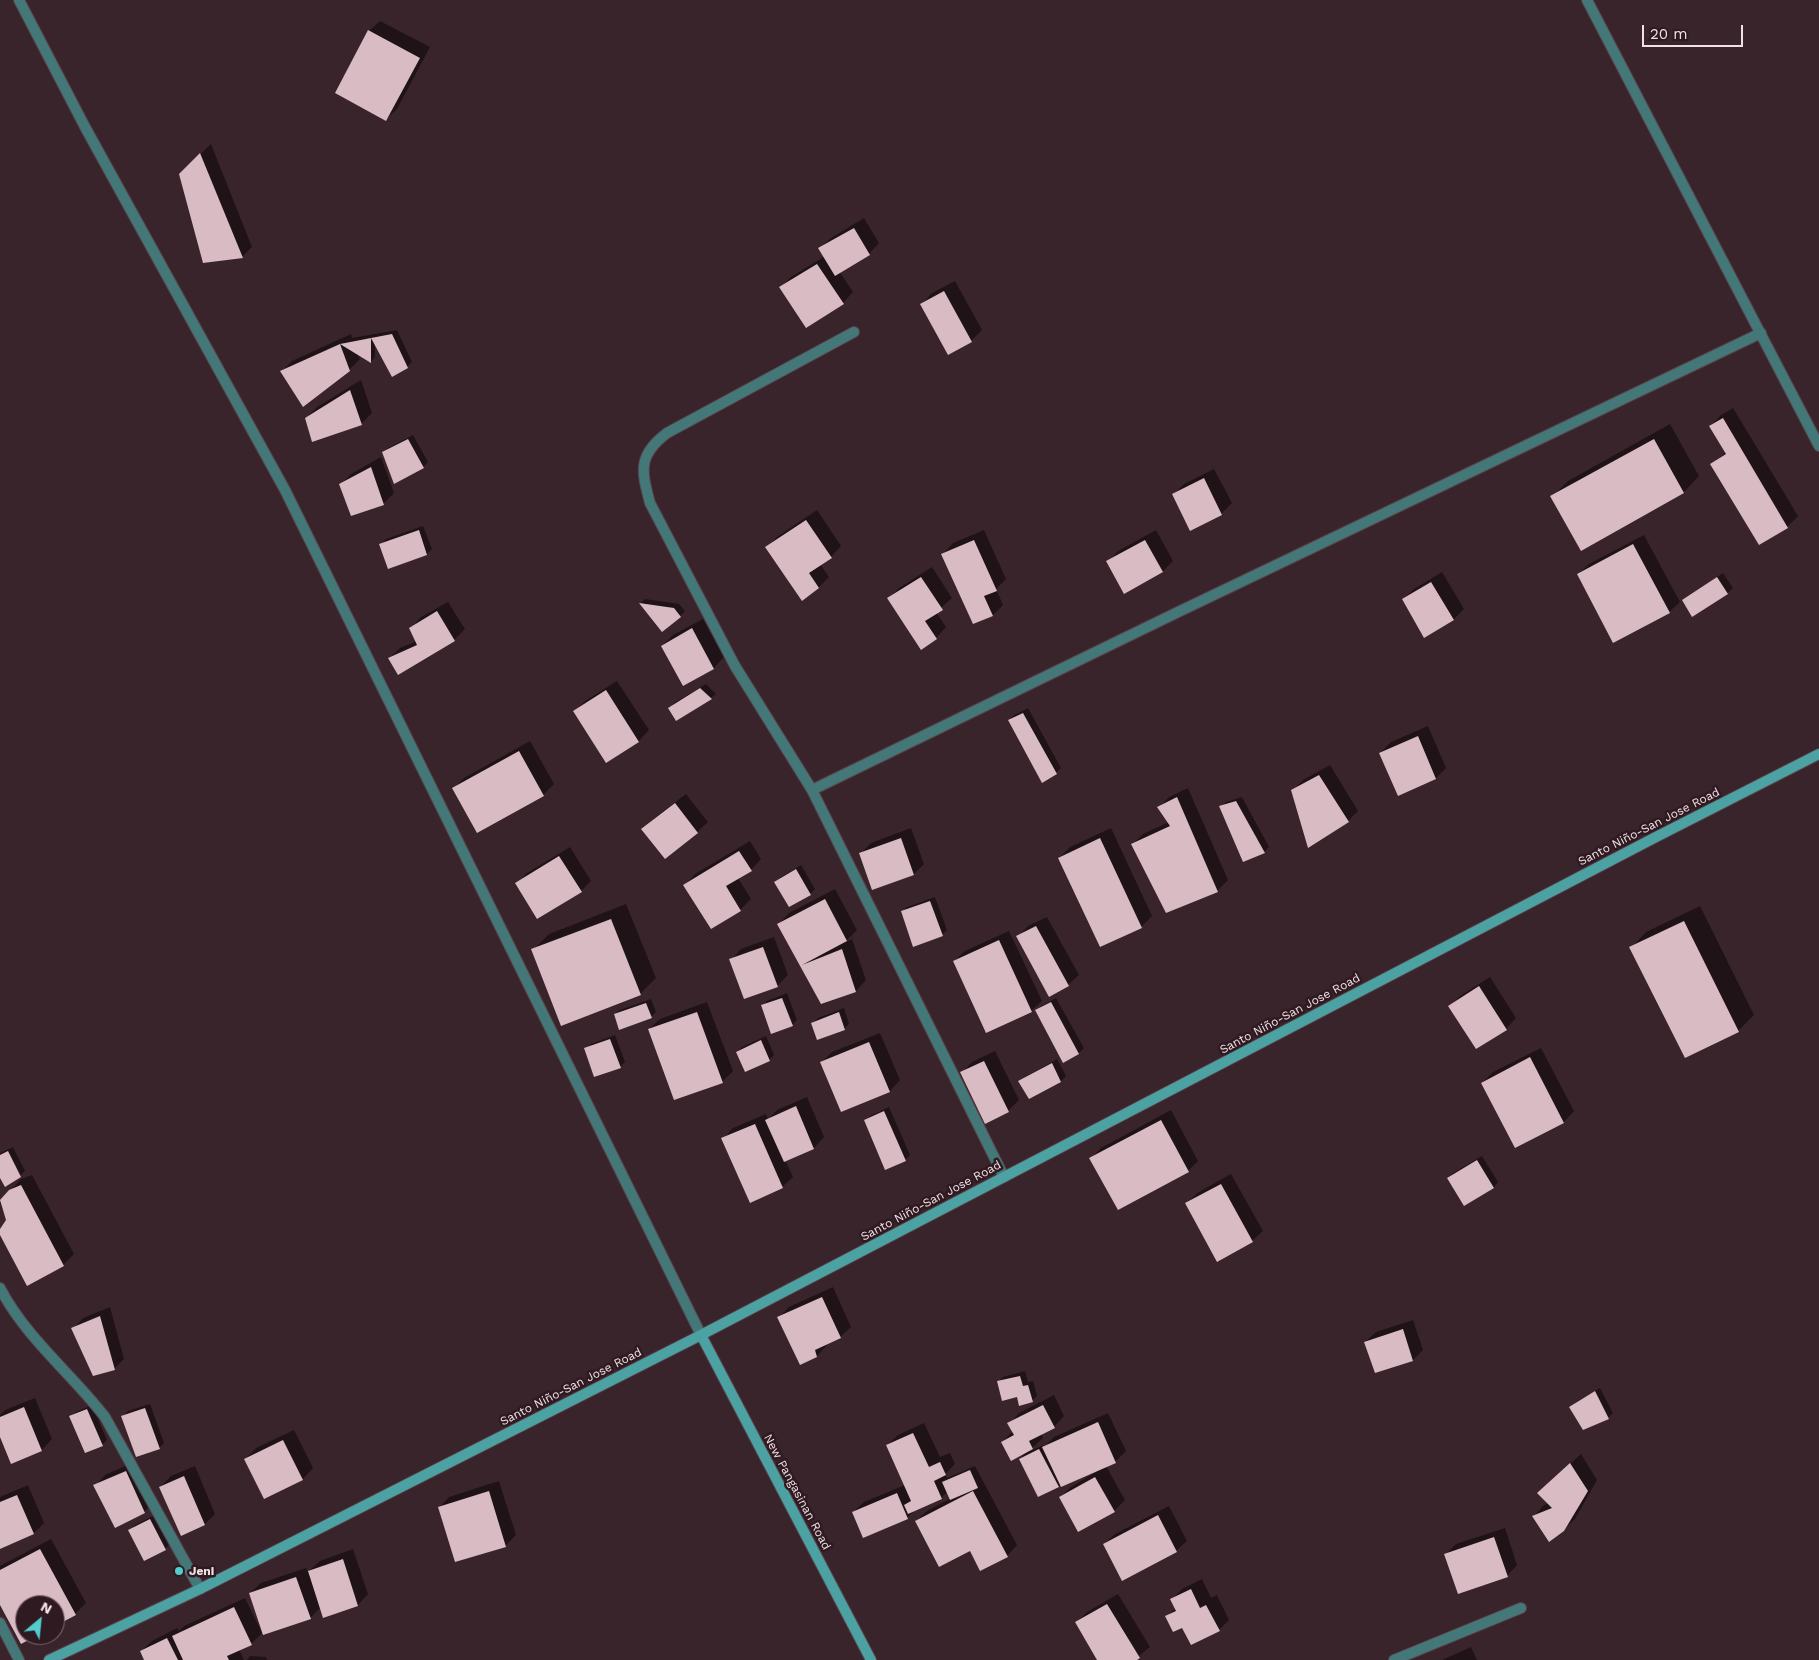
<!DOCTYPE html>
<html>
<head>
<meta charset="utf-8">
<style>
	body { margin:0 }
	#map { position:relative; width:1819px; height:1660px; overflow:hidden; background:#3a242b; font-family:"Work Sans",sans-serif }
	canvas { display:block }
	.north { position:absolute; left:15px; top:1595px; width:50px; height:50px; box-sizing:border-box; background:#301a21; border:1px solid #7d6a6f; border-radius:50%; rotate:28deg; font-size:14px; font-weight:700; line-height:20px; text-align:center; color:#f0e1e5 }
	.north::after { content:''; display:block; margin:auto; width:18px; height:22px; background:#52cdce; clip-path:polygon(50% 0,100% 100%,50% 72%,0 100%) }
	.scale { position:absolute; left:1642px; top:25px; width:101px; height:22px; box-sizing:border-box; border:2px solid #f0e1e5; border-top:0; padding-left:6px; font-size:15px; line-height:18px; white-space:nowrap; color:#f0e1e5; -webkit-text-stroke:4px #301a21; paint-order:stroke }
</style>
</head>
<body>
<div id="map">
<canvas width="1819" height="1660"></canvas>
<div class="north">N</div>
<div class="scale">20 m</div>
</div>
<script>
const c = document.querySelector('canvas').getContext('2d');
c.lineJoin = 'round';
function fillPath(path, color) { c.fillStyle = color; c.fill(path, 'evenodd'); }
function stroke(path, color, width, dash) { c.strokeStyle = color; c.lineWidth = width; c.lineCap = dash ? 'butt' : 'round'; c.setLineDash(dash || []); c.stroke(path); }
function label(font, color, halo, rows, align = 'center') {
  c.font = font + ' "Work Sans",sans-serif'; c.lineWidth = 5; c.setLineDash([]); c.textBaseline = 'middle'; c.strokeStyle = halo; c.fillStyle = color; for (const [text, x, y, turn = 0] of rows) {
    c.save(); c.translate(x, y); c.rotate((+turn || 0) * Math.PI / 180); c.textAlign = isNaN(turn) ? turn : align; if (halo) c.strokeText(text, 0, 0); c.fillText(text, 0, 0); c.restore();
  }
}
fillPath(new Path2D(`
	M380,21L430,47L397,109L386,119L369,31Z
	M211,144L252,247L242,257L180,174Z
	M864,218L879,243L869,254L839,271L853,292L843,303L781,287L791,277L825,256L820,248L831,238Z
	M955,281L982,330L971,341L922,304L932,293Z
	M397,330L412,362L407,367L375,344V357L371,362L358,354L360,359L349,370L282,371L292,361L351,334L352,338Z
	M361,380L372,413L361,424L306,418L317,407Z
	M1733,408L1798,516L1787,527L1759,543L1712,464L1726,452L1710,426L1721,415Z
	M1670,424L1699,476L1684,492L1552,497L1568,481Z
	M413,435L428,462L423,467L383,453L388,448Z
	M381,457L394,493L384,503L352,514L341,484L351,474Z
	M1214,469L1232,503L1221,514L1173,495L1184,484Z
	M817,510L841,546L831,557L820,564L829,577L818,588L766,548L777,537Z
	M423,526L432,549L427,554L388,567L381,544L386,539Z
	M984,530L1006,579L996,589L1003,605L993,615L943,554L953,543Z
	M1156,530L1173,561L1163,571L1125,592L1108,562L1118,551Z
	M1644,535L1680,602L1669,612L1578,574L1589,564Z
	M932,567L952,598L936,612L946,627L936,638L889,598L899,588Z
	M1442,572L1464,609L1454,619L1425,636L1403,599L1414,589Z
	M1723,573L1733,588L1728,593L1693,615L1683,600Z
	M645,599L679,604L685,611L680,616L641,603Z
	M448,602L465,629L454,640L389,658L400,648L417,641L411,628L421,617Z
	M703,619L724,657L714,668L683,684L662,646L673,635Z
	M617,681L649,730L639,741L606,761L575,711L585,701Z
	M706,684L716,694L711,698L677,720L670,708L674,703Z
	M1028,708L1061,768L1056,773L1009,720L1014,715Z
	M1428,726L1446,768L1436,778L1380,753L1391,742Z
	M530,741L554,784L543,795L454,788L464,778Z
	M1330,765L1358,811L1348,821L1292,791L1303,780Z
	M1188,788L1228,880L1217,891L1133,844L1143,834L1169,822L1159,807L1169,797Z
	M686,794L708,822L697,832L643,829L653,819Z
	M1242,797L1269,847L1264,852L1221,807L1226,802Z
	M911,828L924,864L914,874L873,889L861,853L871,843Z
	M1111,828L1152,916L1141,927L1059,858L1070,847Z
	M750,841L761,859L751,870L738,878L751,899L740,910L711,927L685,885L695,874Z
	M570,847L591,881L581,891L517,884L527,873Z
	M801,865L815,889L810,894L776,882L781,877Z
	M835,889L857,930L844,943L852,939L866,980L856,991L821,1002L779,924L789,913Z
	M935,897L947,930L942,935L902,911L907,907Z
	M626,904L656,978L640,994L533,950L549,934Z
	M1700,906L1754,1015L1738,1031L1631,948L1646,932Z
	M1047,917L1079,975L1068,985L1018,937L1028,926Z
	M1009,931L1042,1001L1031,1011L954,961L965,951Z
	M774,937L788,975L777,986L731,960L741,949Z
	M1490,977L1516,1018L1506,1029L1450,1006L1460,996Z
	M787,993L797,1020L792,1025L762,1006L767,1001Z
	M1056,998L1084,1048L1079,1053L1064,1061L1036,1011L1041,1006Z
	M651,999L656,1012L651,1017L615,1014L620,1010Z
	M707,1002L733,1071L722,1082L649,1029L660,1019Z
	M844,1008L849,1024L844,1029L813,1023L818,1018Z
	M880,1033L900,1080L890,1091L842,1111L822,1062L832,1052Z
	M615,1035L625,1062L620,1067L586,1049L591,1044Z
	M766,1036L774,1055L769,1060L737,1052L742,1047Z
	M1541,1048L1574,1111L1564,1122L1515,1146L1482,1083L1493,1072Z
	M995,1051L1019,1100L1008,1111L986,1122L962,1073L972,1062Z
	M1057,1059L1066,1076L1061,1081L1029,1098L1020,1081L1025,1077Z
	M807,1097L824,1137L814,1148L785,1160L793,1177L782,1187L723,1139L733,1128L766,1114L768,1119L777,1110Z
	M889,1107L910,1155L905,1160L865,1121L870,1116Z
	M1171,1110L1198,1161L1188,1171L1091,1158L1101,1148Z
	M13,1147L25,1171L20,1176L0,1175V1153Z
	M1482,1156L1498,1182L1494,1187L1465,1204L1448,1178L1453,1173Z
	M1231,1174L1263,1231L1252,1241L1187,1203L1197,1193Z
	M32,1175L74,1254L63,1265L0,1232L7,1221L0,1202L21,1179Z
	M833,1287L851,1327L840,1337L826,1343L827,1345L817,1356L800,1363L779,1317L789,1307Z
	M110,1307L124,1359L114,1369L73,1329L83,1318Z
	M1413,1320L1423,1350L1413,1360L1375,1372L1365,1342L1376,1332Z
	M1025,1371L1028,1382L1033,1381L1037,1396L1032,1401L1018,1395L998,1382L1003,1377Z
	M1600,1388L1613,1413L1608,1418L1571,1407L1576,1402Z
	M1054,1395L1064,1416L1054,1427L1041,1434L1043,1438L1029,1451L1044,1445L1045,1446L1054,1437L1108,1413L1126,1451L1115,1462L1106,1466L1125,1500L1114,1511L1060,1497L1071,1487L1096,1472L1095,1471L1061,1484L1058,1486L1020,1459L1027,1451L1002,1442L1013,1431L1009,1424L1019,1413Z
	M35,1398L52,1439L42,1450L11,1462L0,1434V1415L5,1410Z
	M150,1404L164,1443L159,1448L123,1416L128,1411Z
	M92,1405L107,1440L102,1445L86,1452L71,1416L76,1412Z
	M924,1423L940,1457L950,1453L955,1464L945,1474L947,1478L975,1466L1017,1545L1007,1556L970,1550L916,1521L927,1511L951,1498L947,1492L941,1498L915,1510L907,1518L853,1512L864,1502L905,1485L887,1445L898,1435Z
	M294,1430L313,1468L303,1479L264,1498L245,1459L256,1448Z
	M1581,1454L1597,1480L1575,1519L1563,1530L1534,1516L1544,1505L1549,1503V1483Z
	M136,1461L155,1501L144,1512L95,1486L105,1475Z
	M195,1466L215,1514L205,1524L181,1535L160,1487L171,1476Z
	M499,1481L516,1535L505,1546L439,1508L449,1497Z
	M28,1485L44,1523L34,1533L0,1548V1497Z
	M1169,1506L1187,1541L1176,1551L1104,1544L1115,1534Z
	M155,1515L170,1544L165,1549L130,1530L135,1525Z
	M1505,1528L1517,1565L1507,1576L1446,1554L1456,1544Z
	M51,1539L86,1603L75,1614L55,1625V1605H25V1635H35L22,1642L0,1602V1566Z
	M353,1549L368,1594L358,1605L321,1607L310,1618L250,1593L261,1583L306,1568L308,1572L320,1561Z
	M1202,1579L1211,1598L1217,1595L1229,1620L1219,1630L1183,1627L1167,1616L1176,1608L1172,1599L1182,1589Z
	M1118,1594L1150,1647L1134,1660H1099L1077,1622L1087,1612Z
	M245,1598L262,1633L251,1644L239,1649L244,1660H146L141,1651L152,1641L177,1628L179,1631L184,1626Z
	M1471,1647L1477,1660H1442Z
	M250,1656L266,1657L267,1660H247Z`), '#0007');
fillPath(new Path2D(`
	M368,30L420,58L386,121L335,93Z
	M200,153L243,258L203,263L179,174Z
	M854,228L870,255L835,276L818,248Z
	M817,264L844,304L806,328L779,287Z
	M944,291L972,342L948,355L920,304Z
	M392,334L408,368L392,377L371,338Z
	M371,338V363L340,344L350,371L303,407L280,371L340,344Z
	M350,390L362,425L312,442L305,418Z
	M1723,418L1788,528L1759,545L1710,464L1726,454L1709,426Z
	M408,439L424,468L394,484L382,452Z
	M1654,439L1684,493L1581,551L1550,496Z
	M371,467L384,505L351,516L339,484Z
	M1204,478L1222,515L1190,531L1172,494Z
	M806,520L832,558L809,573L819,588L802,601L765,547Z
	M419,530L427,555L388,569L379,544Z
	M974,540L997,591L984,596L993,616L973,624L941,554Z
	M1145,540L1163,572L1124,594L1106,561Z
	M1633,544L1670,613L1613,643L1577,574Z
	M921,577L943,610L925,621L937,639L921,650L887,598Z
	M1717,577L1728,594L1692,617L1682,600Z
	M1431,582L1454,620L1424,638L1402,599Z
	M639,603L674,608L681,617L662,632Z
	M437,611L455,641L398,675L388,658L417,645L409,628Z
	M692,628L714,669L683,686L661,646Z
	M700,688L712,699L676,721L668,708Z
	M606,690L639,742L606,763L573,711Z
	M1023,713L1057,774L1042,783L1008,720Z
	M1418,736L1436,779L1398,796L1379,753Z
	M519,751L544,796L477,833L452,788Z
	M1319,775L1349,822L1308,848L1291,790Z
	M1177,797L1218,892L1166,913L1131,844L1170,826L1157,807Z
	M1236,801L1265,853L1243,862L1219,806Z
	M675,803L698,833L665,859L641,829Z
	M901,838L914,875L872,890L859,853Z
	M1100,838L1142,928L1100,947L1058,858Z
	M739,851L752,871L726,886L741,911L711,929L683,885Z
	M559,856L582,892L537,919L515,883Z
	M796,869L811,895L789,907L774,882Z
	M825,899L847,941L802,965L842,949L856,992L821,1004L777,924Z
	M930,901L943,936L913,947L901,911Z
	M611,919L641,995L561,1026L531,949Z
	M1684,921L1739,1032L1685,1058L1629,947Z
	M1036,926L1069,986L1049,997L1016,936Z
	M999,940L1032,1012L986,1033L953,961Z
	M763,947L778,987L744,999L729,959Z
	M1479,986L1507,1030L1476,1049L1448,1006Z
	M782,998L793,1026L771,1034L761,1005Z
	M1051,1002L1079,1054L1063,1063L1035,1010Z
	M646,1003L652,1018L619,1030L614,1014Z
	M697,1012L723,1083L674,1100L648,1029Z
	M839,1012L845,1030L817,1040L811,1023Z
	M610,1039L621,1068L594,1077L584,1048Z
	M761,1040L770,1061L745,1072L736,1052Z
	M869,1042L890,1092L841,1112L820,1062Z
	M1530,1057L1564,1123L1515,1148L1481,1083Z
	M984,1061L1009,1112L985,1124L960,1072Z
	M1052,1063L1061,1082L1029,1099L1018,1081Z
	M796,1106L814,1149L784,1162L765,1120Z
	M884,1111L906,1161L885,1170L864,1120Z
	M1161,1120L1189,1172L1118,1210L1089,1158Z
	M755,1124L783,1188L750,1203L721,1138Z
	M8,1151L21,1177L5,1187L0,1178V1155Z
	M1477,1160L1494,1188L1464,1206L1447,1178Z
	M1221,1184L1253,1242L1217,1262L1185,1203Z
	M21,1185L64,1266L27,1286L0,1235V1229L6,1220L0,1200L9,1190Z
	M822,1297L841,1338L815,1350L817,1357L800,1365L777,1317Z
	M100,1316L115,1370L93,1376L71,1328Z
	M1403,1329L1413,1361L1375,1373L1364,1342Z
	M1020,1376L1023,1386L1028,1385L1033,1402L1019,1406L1017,1397L1002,1401L997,1381Z
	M1595,1391L1609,1419L1583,1430L1569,1407Z
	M1043,1405L1055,1428L1029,1441L1033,1449L1011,1461L1001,1442L1014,1435L1007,1423Z
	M24,1407L42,1451L11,1464L0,1437V1417Z
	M145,1408L160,1449L136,1457L121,1416Z
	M87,1409L103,1446L85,1453L69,1416Z
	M1098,1422L1116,1463L1061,1487L1042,1447Z
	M913,1433L929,1467L940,1462L946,1475L934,1481L942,1499L908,1514L904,1505L911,1501L886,1445Z
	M283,1440L303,1480L264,1499L244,1459Z
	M1039,1449L1059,1487L1038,1497L1019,1459Z
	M1570,1463L1588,1491L1564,1531L1549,1542L1532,1516L1552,1508L1537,1493Z
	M970,1470L978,1488L950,1500L942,1482Z
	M126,1471L145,1513L115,1528L93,1485Z
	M184,1476L205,1525L181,1536L159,1487Z
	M1095,1477L1115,1512L1078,1532L1059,1497Z
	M489,1491L506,1547L455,1562L438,1507Z
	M973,1491L1008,1557L980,1571L970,1551L939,1567L915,1521Z
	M897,1493L908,1519L863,1538L852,1512Z
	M17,1495L34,1534L0,1549V1502Z
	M1158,1515L1177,1552L1122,1581L1103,1544Z
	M150,1519L166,1550L144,1561L128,1530Z
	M1494,1537L1508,1577L1458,1594L1444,1554Z
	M40,1549L76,1615L55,1626V1605H25V1635H38L21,1644L0,1605V1570Z
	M343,1559L358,1606L323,1618L308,1571Z
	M296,1577L311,1619L263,1635L249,1593Z
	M1191,1589L1200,1608L1206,1605L1220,1631L1191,1645L1182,1628L1173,1632L1165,1616L1176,1611L1170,1599Z
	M1107,1604L1140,1658L1137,1660H1097L1075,1622Z
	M234,1607L252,1645L227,1656L229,1660H183L172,1636Z
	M167,1638L178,1660H144L140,1651Z`), '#d8bbc3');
const minor = new Path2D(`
	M19,0L85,127L285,490L701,1335
	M1587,0L1819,446
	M812,790L735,666L650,503C641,470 638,455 667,433L854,332
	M1004,1177L812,790L1176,613L1761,333
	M0,1288C26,1338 71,1373 105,1417L200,1589
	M0,1623L19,1660
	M1394,1660L1521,1608`);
const secondary = new Path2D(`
	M701,1335L871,1660
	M49,1660L200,1589L701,1335L1656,837L1819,754`);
stroke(minor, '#574249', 12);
stroke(secondary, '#574249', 12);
stroke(minor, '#447778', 10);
stroke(secondary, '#4ca2a3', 10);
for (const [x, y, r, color] of [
	[179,1571,5,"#52cdce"]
]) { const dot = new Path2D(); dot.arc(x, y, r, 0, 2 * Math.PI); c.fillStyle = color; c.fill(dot); stroke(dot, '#301a21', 2); }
label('12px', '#f0e1e5', '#301a21', [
	["Santo Niño-San Jose Road",1649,827,-27],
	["Santo Niño-San Jose Road",1290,1014,-28],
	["Santo Niño-San Jose Road",931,1201,-28],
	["Santo Niño-San Jose Road",571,1387,-27],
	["New Pangasinan Road",797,1492,62]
]);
label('bold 12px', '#f0e1e5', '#301a21', [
	["Jeni",189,1571]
], 'left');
</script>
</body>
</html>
